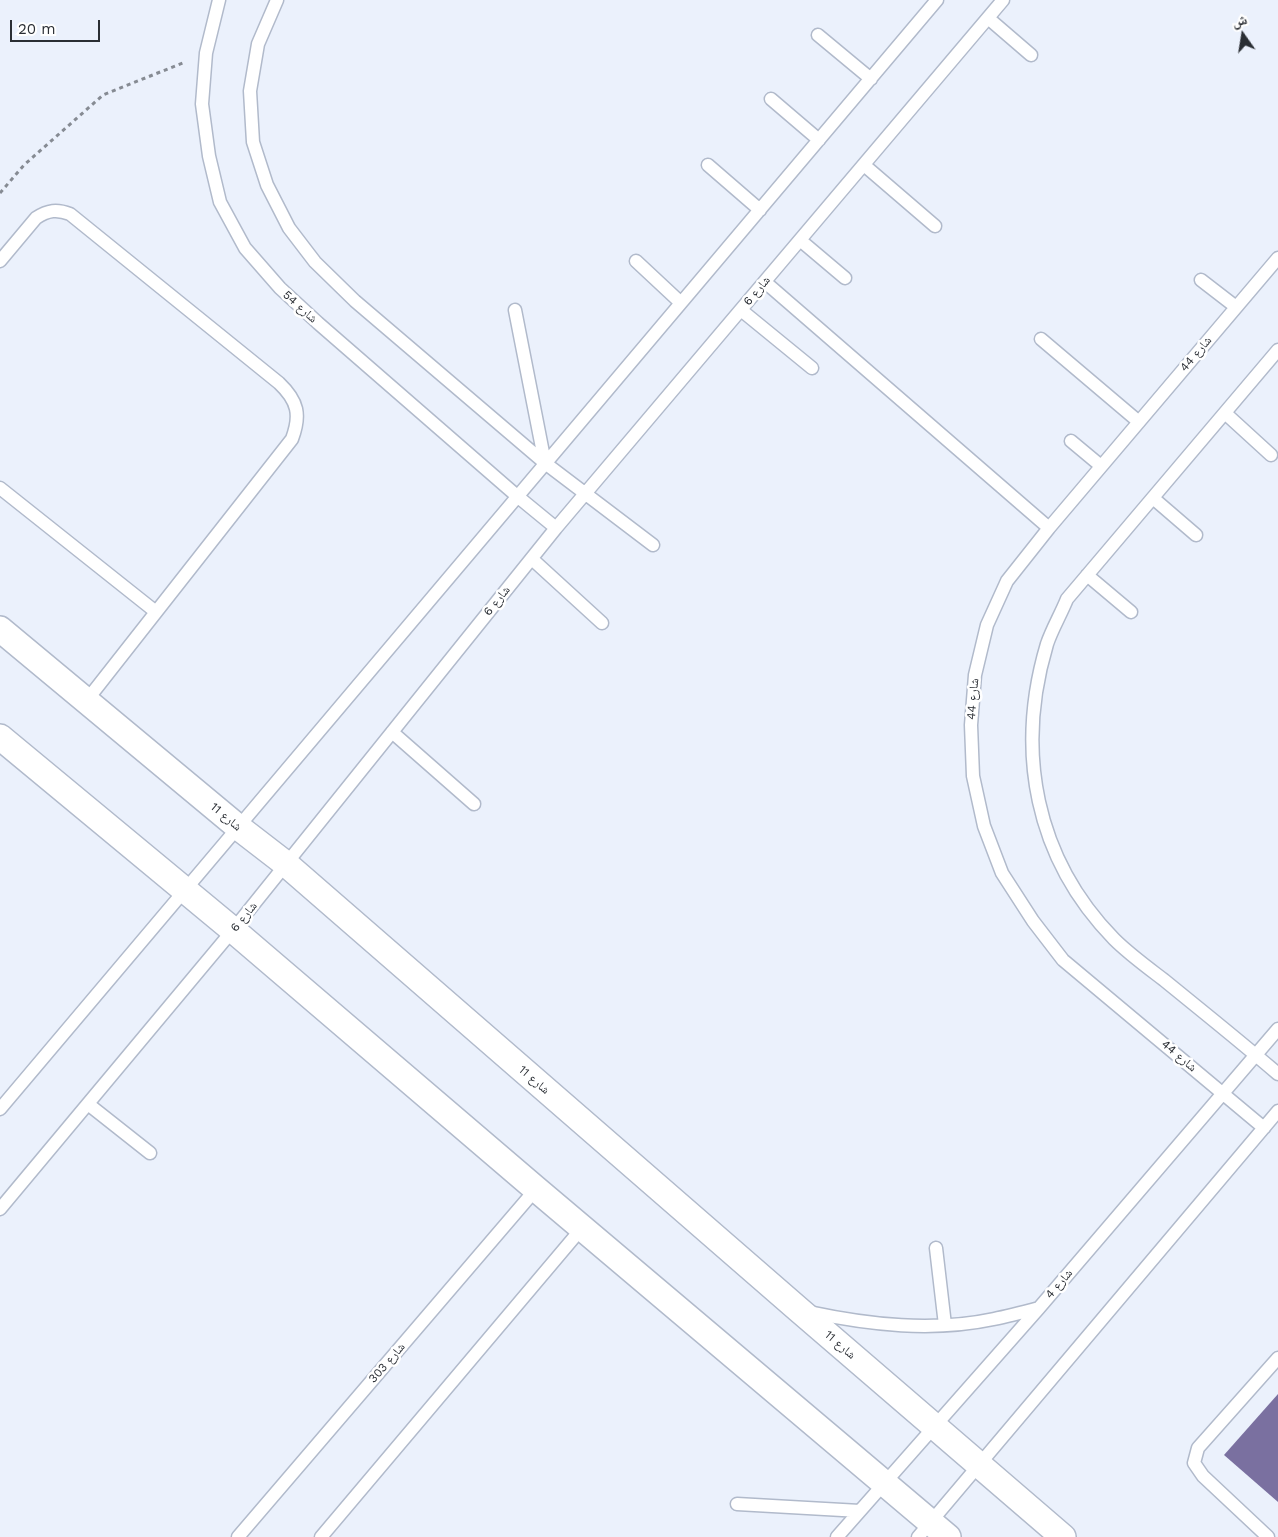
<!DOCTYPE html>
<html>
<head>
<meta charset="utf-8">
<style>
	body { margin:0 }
	#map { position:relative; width:1278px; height:1537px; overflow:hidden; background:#ebf1fc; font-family:"Work Sans","Noto Naskh Arabic",sans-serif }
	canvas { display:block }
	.north { position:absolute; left:1218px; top:10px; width:50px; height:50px; -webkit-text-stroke:4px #fff; paint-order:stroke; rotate:347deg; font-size:14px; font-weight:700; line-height:20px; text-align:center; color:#2a2e34 }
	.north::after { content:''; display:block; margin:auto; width:18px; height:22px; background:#2a2e34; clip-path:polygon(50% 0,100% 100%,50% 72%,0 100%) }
	.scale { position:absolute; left:10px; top:20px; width:90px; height:22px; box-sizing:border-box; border:2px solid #2a2e34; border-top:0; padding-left:6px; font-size:15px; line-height:18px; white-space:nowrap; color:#2a2e34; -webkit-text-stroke:4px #fff; paint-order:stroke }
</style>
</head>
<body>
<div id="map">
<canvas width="1278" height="1537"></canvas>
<div class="north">ش</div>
<div class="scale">20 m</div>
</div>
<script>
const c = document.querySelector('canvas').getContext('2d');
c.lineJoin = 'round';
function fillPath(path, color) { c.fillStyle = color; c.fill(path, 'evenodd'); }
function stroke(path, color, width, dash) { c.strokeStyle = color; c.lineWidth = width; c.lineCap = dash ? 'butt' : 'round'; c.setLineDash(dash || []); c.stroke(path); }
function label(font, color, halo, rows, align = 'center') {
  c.font = font + ' "Work Sans","Noto Naskh Arabic",sans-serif'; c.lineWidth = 5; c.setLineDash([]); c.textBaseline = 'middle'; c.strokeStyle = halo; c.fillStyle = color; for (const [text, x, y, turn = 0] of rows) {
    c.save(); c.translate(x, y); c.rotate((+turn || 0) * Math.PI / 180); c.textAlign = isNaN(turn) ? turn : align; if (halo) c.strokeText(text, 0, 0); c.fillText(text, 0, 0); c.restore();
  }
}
fillPath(new Path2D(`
	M1278,1394V1502L1224,1455Z`), '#7a70a0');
const lane = new Path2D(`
	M219,0L206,53L202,104L209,156L220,202L245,248L280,288L318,323L517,496L556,528
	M277,0L258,44L250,91L253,142L267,185L289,228L315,262L355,301L545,463L653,545
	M988,18L1031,55
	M818,35L871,79
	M771,99L819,140
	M708,165L760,210
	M864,165L935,226
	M800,240L845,278
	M0,261L36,218C48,210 57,209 70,214L279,383C298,401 301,415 292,439L87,700
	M636,261L681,303
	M1201,280L1236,307
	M765,282L1049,528
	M515,310L545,463
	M741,310L812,368
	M1041,339L1139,422
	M1278,350L1067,599C1061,614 1052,629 1047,644C1015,751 1035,858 1114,939C1129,954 1147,967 1164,980C1202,1011 1241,1042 1278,1074
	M1225,413L1271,455
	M1071,441L1101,466
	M0,488L156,612
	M1153,498L1196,535
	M532,559L602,623
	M1087,575L1131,612
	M392,732L474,804
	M88,1104L150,1153
	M0,1109L937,0
	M1264,1128L1063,960L1033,921L1002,873L984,826L973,776L971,725L975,675L987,625L1007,581L1049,528L1278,258
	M0,1209L233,930L556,528L1003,0
	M936,1248L945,1325
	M809,1312C870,1325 933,1332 994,1319C1009,1316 1024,1312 1039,1308
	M737,1504L860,1511
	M238,1537L536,1189
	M321,1537L582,1228
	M837,1537L1039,1308L1278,1029
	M918,1537L1278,1111
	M1268,1537L1203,1476L1194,1463L1198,1448L1278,1358`);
const street = new Path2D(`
	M0,629L238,827L286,864L798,1309L1063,1537
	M0,737L233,930L536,1189L948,1537`);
stroke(lane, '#b1bacb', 15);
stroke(street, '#b1bacb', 28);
stroke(new Path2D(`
	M0,193L24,165L103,95L185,62`), '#868b93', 3, [4, 4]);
stroke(lane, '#fff', 12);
stroke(street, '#fff', 25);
label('12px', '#2a2e34', '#fff', [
	["شارع 6",757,291,-50],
	["شارع 54",300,307,42],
	["شارع 44",1196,354,-50],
	["شارع 6",497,601,-51],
	["شارع 44",973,699,-85],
	["شارع 11",226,817,40],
	["شارع 6",244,917,-51],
	["شارع 44",1179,1056,40],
	["شارع 11",534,1080,41],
	["شارع 4",1059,1284,-49],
	["شارع 11",840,1345,41],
	["شارع 303",387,1363,-49]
]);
</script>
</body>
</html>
